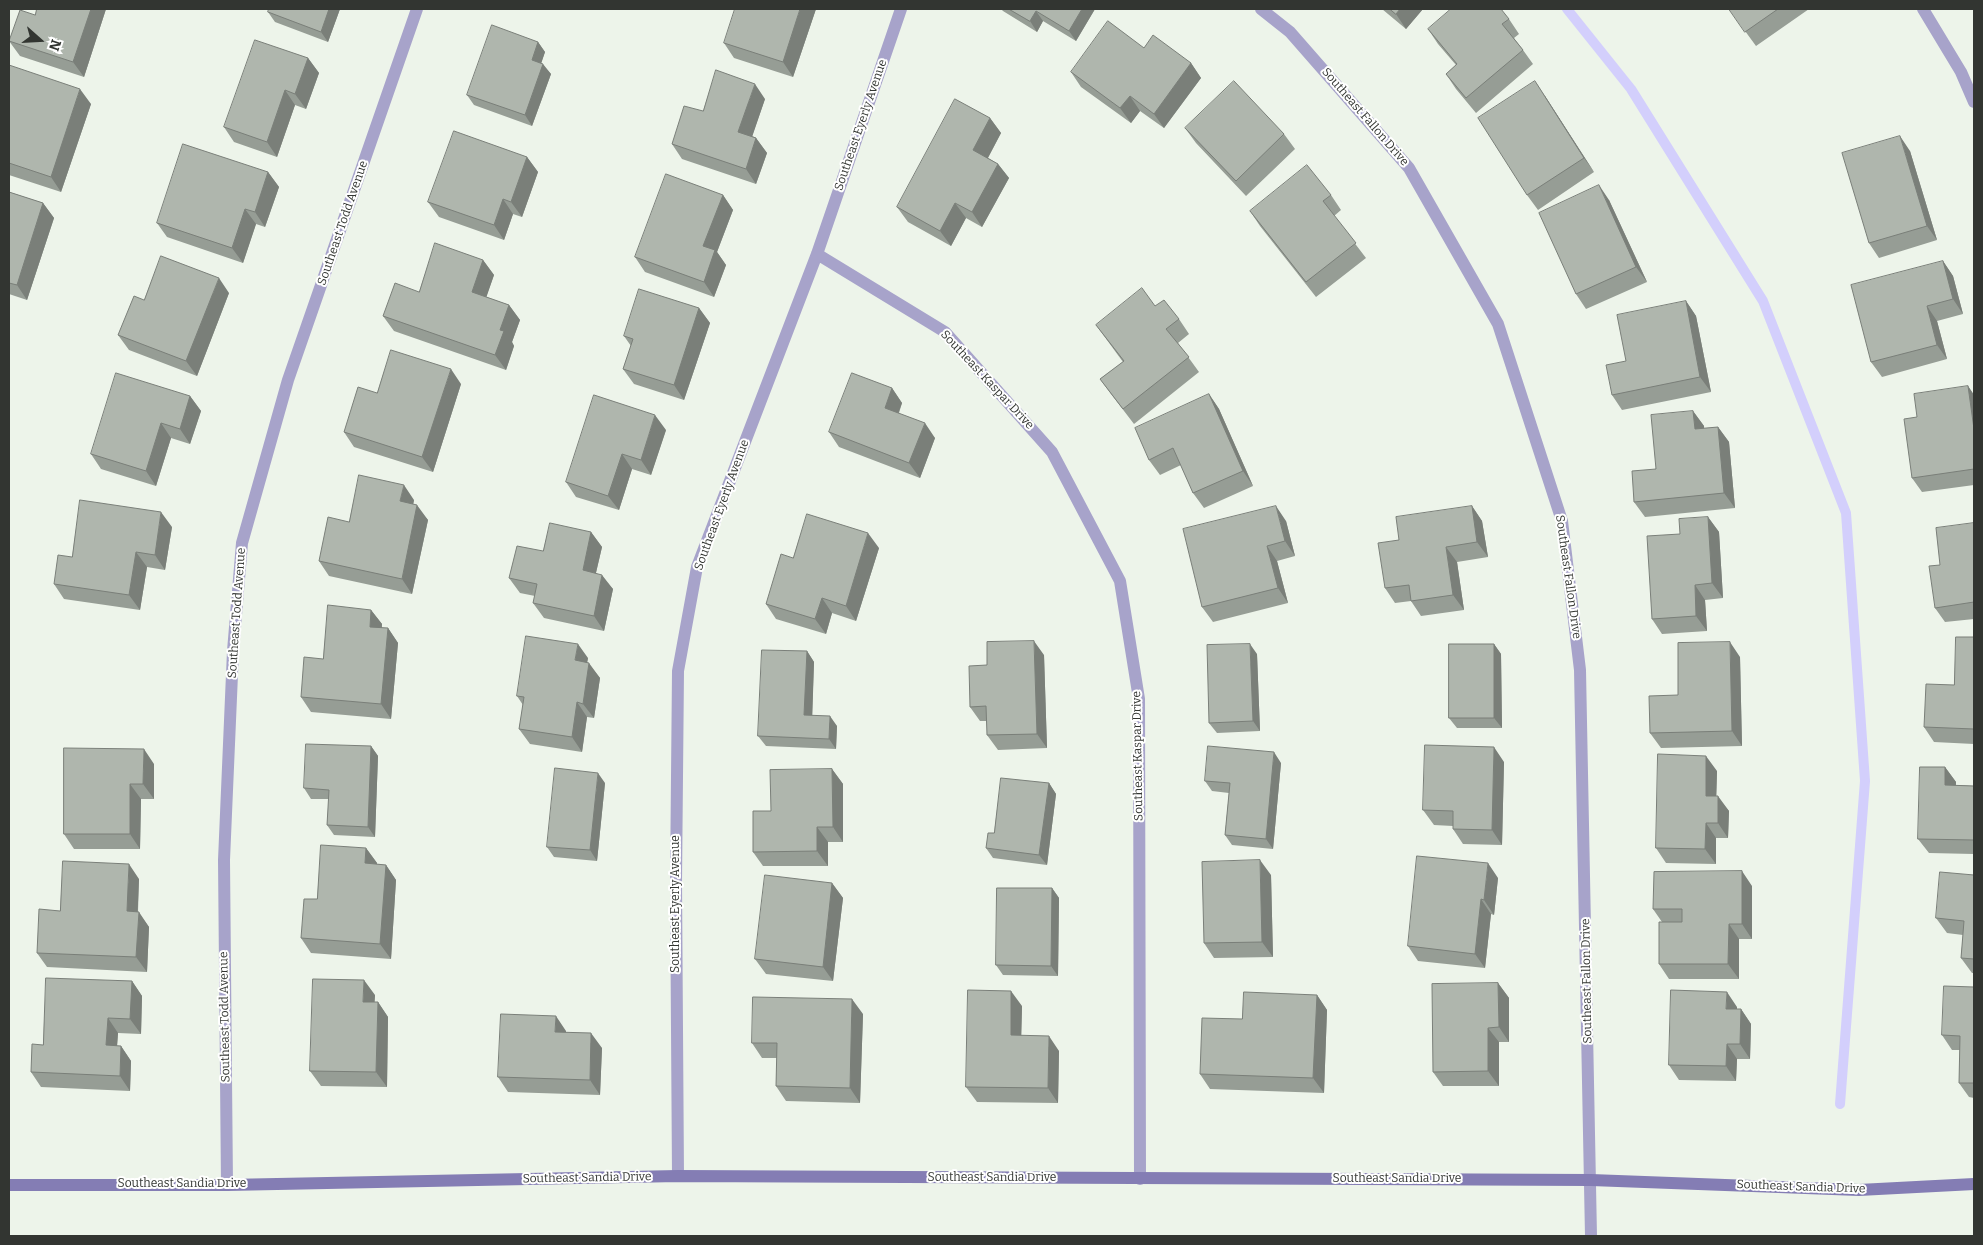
<!DOCTYPE html>
<html>
<head>
<meta charset="utf-8">
<style>
	body { margin:0 }
	#map { position:relative; width:1983px; height:1245px; overflow:hidden; background:#edf4ea; font-family:Bitter,serif }
	canvas { display:block }
	.frame { position:absolute; inset:0; border:10px solid #323531; pointer-events:none }
	.north { position:absolute; left:15px; top:15px; width:50px; height:50px; -webkit-text-stroke:4px #fff; paint-order:stroke; rotate:109deg; font-size:14px; font-weight:700; line-height:20px; text-align:center; color:#323531 }
	.north::after { content:''; display:block; margin:auto; width:18px; height:22px; background:#323531; clip-path:polygon(50% 0,100% 100%,50% 72%,0 100%) }
</style>
</head>
<body>
<div id="map">
<canvas width="1983" height="1245"></canvas>
<div class="frame"></div>
<div class="north">N</div>
</div>
<script>
const c = document.querySelector('canvas').getContext('2d');
c.lineJoin = 'round';
function stroke(path, color, width, dash) { c.strokeStyle = color; c.lineWidth = width; c.lineCap = dash ? 'butt' : 'round'; c.setLineDash(dash || []); c.stroke(path); }
function fillPath(path, color) { c.fillStyle = color; c.fill(path, 'evenodd'); }
function label(font, color, halo, rows, align = 'center') {
  c.font = font + ' Bitter,serif'; c.lineWidth = 4; c.setLineDash([]); c.textBaseline = 'middle'; c.strokeStyle = halo; c.fillStyle = color; for (const [text, x, y, turn = 0] of rows) {
    c.save(); c.translate(x, y); c.rotate((+turn || 0) * Math.PI / 180); c.textAlign = isNaN(turn) ? turn : align; if (halo) c.strokeText(text, 0, 0); c.fillText(text, 0, 0); c.restore();
  }
}
stroke(new Path2D(`
	M1567,9L1631,89L1763,301L1846,513L1865,781L1840,1104`), '#d3cffc', 10);
stroke(new Path2D(`
	M1261,9L1290,32L1409,168L1498,324L1562,521L1580,670L1591,1236
	M1923,9L1961,72L1974,102
	M817,254L945,332L1052,452L1120,581L1139,699L1140,1179
	M678,1176L676,882L678,671L697,567L817,254L901,9
	M227,1185L224,860L233,651L242,543L288,380L417,9`), '#a7a3ca', 12);
stroke(new Path2D(`
	M9,1185H227L678,1176L1591,1180L1859,1190L1974,1184`), '#847db4', 12);
fillPath(new Path2D(`
	M37,9H106L84,77L20,56L9,41L35,15Z
	M340,9L328,42L275,22L268,12Z
	M816,9L793,77L734,58L724,43Z
	M1001,9H1095L1076,41L1043,21L1037,32L1003,11Z
	M1382,9H1423L1406,29Z
	M1729,9H1809L1756,46Z
	M1509,19L1519,34L1514,38L1523,50L1533,64L1476,113L1456,89L1446,74L1456,65L1438,44L1428,29Z
	M538,42L545,52L541,63L551,74L532,126L474,105L467,95Z
	M1144,48L1191,63L1201,78L1164,128L1140,111L1131,123L1081,87L1071,72Z
	M308,58L319,73L306,109L295,105L277,157L234,142L224,127Z
	M9,65L91,104L61,192L9,175Z
	M1545,96L1594,172L1538,210L1527,195Z
	M765,99L752,136L756,138L767,153L756,184L682,159L672,144L703,111Z
	M990,118L1001,133L988,158L998,164L1009,178L982,227L966,218L951,246L908,222L897,207Z
	M1185,128L1284,134L1295,149L1246,196L1196,143Z
	M1910,151L1937,240L1879,258L1869,243Z
	M527,157L538,172L522,217L513,214L504,240L439,217L428,202Z
	M268,172L279,187L265,227L256,224L243,263L167,237L157,223Z
	M9,192L43,203L54,218L27,300L9,294Z
	M723,195L733,210L717,252L726,265L714,297L645,272L635,257Z
	M1331,195L1341,210L1334,216L1366,258L1316,297L1260,226L1250,211Z
	M1609,200L1647,282L1586,309L1576,294Z
	M483,260L494,275L486,297L509,305L520,320L512,342L514,346L506,370L394,331L383,316L419,292Z
	M1943,261L1953,276L1963,314L1937,321L1947,359L1882,377L1871,362Z
	M229,293L197,376L129,350L118,335L144,300Z
	M1686,301L1696,316L1711,392L1622,410L1612,395L1626,361Z
	M1155,306L1179,319L1189,334L1178,343L1199,372L1134,424L1111,394L1100,379L1123,362L1096,325Z
	M699,308L710,323L684,400L634,384L623,369L631,346L624,336Z
	M461,384L433,472L354,447L344,432L377,393Z
	M1968,386L1974,395V485L1922,492L1912,478L1917,417Z
	M892,388L902,403L899,413L935,438L920,478L839,447L829,432Z
	M1209,394L1219,409L1253,486L1204,508L1193,493L1181,465L1160,475L1149,460Z
	M190,396L201,411L190,444L171,438L156,486L101,469L91,454Z
	M1693,411L1704,426V429L1718,427L1729,442L1735,508L1645,517L1634,502Z
	M666,430L651,475L632,469L619,510L576,497L566,482Z
	M414,500L413,504L428,520L412,594L329,576L319,561L349,522Z
	M1472,506L1482,521L1488,557L1457,562L1464,610L1421,616L1411,601L1395,603L1385,588L1399,540Z
	M1708,517L1719,532L1723,598L1705,600L1707,631L1662,634L1652,619L1680,534Z
	M1286,521L1295,556L1277,561L1288,603L1213,622L1202,607Z
	M1974,523V619L1945,622L1935,608L1940,565Z
	M172,527L165,570L147,567L140,610L64,599L54,584L72,557Z
	M591,532L602,547L596,573L613,589L604,631L544,618L533,603L535,596L520,593L509,578L543,551Z
	M879,548L856,621L832,613L826,634L776,619L766,604L793,558Z
	M371,610L382,624V628H388L398,643L391,719L311,712L301,697Z
	M1974,637V744L1934,742L1924,727L1954,685Z
	M1494,644L1501,654L1502,728H1457L1449,718Z
	M807,651L814,662L812,715L837,726L836,749L766,746L758,736Z
	M1257,654L1260,731L1217,733L1209,723Z
	M1044,655L1047,748L998,750L987,735V721H980L970,707L987,665Z
	M1740,657L1742,746L1661,748L1650,733L1678,695Z
	M588,658L587,662L600,678L594,718L587,717L582,752L530,744L519,729L523,705L517,696Z
	M371,746L378,756L375,837L334,835L327,825L329,799H311L304,788Z
	M1504,762L1502,845L1463,844L1453,829V826L1434,825L1423,810Z
	M1281,763L1273,849L1232,845L1225,835L1229,793L1212,791L1205,781Z
	M154,764V799H141L140,849H74L64,834Z
	M1945,767L1956,782V785L1974,786V776V854L1929,853L1918,839Z
	M832,769L843,784V842H828V866H763L753,852L771,811Z
	M1717,771L1716,796L1729,811L1728,838H1716V864L1666,863L1656,848Z
	M605,783L597,861L554,857L547,847Z
	M1049,783L1056,794L1047,865L993,858L986,848L994,833Z
	M366,848L377,863L376,864L386,865L396,880L391,959L311,953L301,938L317,899Z
	M1271,875L1273,957L1214,958L1204,943Z
	M1974,875V973H1972L1961,958L1963,935L1947,933L1936,918Z
	M1498,878L1494,915L1491,914L1485,968L1418,961L1408,946Z
	M139,879L138,912L149,927L147,972L47,967L37,953L60,911Z
	M832,883L843,898L833,981L766,974L755,959Z
	M1752,886V939H1739V979H1669L1659,964L1662,922L1653,909Z
	M1052,888L1059,898L1058,976L1003,975L996,965Z
	M132,981L142,996L141,1034L118,1033L117,1046H121L131,1061L130,1091L41,1087L31,1072L43,1045Z
	M1498,983L1509,998V1042H1499V1086H1443L1433,1072Z
	M1974,987V1098L1969,1097L1959,1083L1960,1050H1952L1942,1035Z
	M375,995L374,1002H378L388,1017L387,1087L321,1086L310,1071Z
	M1317,995L1327,1010L1324,1093L1210,1089L1200,1074L1242,1019Z
	M1022,1006L1021,1035L1059,1051L1058,1103L977,1102L966,1087Z
	M1737,1007V1009H1741L1751,1024L1750,1059H1737L1736,1081L1679,1080L1669,1065Z
	M863,1014L860,1103L786,1101L776,1086L777,1058H762L752,1043Z
	M566,1031V1032L602,1048L600,1095L508,1092L498,1077Z`), '#969d95');
fillPath(new Path2D(`
	M91,9H106L84,77L73,62Z
	M329,9H340L328,42L321,32Z
	M800,9H816L793,77L783,62Z
	M1082,9H1095L1076,41L1069,31Z
	M1400,9H1423L1406,29L1396,14Z
	M1036,11L1043,21L1037,32L1030,21Z
	M538,42L545,52L539,70L532,60Z
	M308,58L319,73L306,109L295,94Z
	M1191,63L1201,78L1164,128L1154,114Z
	M543,64L551,74L532,126L525,115Z
	M1535,81L1545,96L1594,172L1584,158Z
	M755,84L765,99L749,146L738,132Z
	M80,89L91,104L61,192L51,177Z
	M285,90L295,105L277,157L267,142Z
	M1130,96L1140,111L1131,123L1120,108Z
	M990,118L1001,133L984,165L973,150Z
	M1900,136L1910,151L1937,240L1927,226Z
	M756,138L767,153L756,184L746,169Z
	M527,157L538,172L522,217L511,202Z
	M998,164L1009,178L982,227L972,212Z
	M268,172L279,187L265,227L255,212Z
	M1599,185L1609,200L1647,282L1636,267Z
	M723,195L733,210L717,252L726,265L714,297L704,282L703,246Z
	M503,199L513,214L504,240L494,225Z
	M43,203L54,218L27,300L17,285Z
	M955,203L966,218L951,246L940,231Z
	M245,209L256,224L243,263L232,248Z
	M483,260L494,275L483,307L472,292Z
	M1943,261L1953,276L1963,314L1953,299Z
	M219,278L229,293L197,376L186,361Z
	M1686,301L1696,316L1711,392L1700,377Z
	M509,305L520,320L512,342L514,346L506,370L495,355L500,330Z
	M1927,306L1937,321L1947,359L1937,345Z
	M699,308L710,323L684,400L674,385Z
	M451,369L461,384L433,472L422,457Z
	M1968,386L1974,395V429Z
	M892,388L902,403L895,422L885,408Z
	M1209,394L1219,409L1253,486L1243,471Z
	M190,396L201,411L190,444L180,429Z
	M1693,411L1704,426L1705,444L1695,429Z
	M655,415L666,430L651,475L641,460Z
	M161,423L171,438L156,486L146,471Z
	M925,423L935,438L920,478L909,463Z
	M1718,427L1729,442L1735,508L1724,493Z
	M622,454L632,469L619,510L608,496Z
	M404,485L414,500L411,516L400,501Z
	M417,505L428,520L412,594L402,579Z
	M1276,506L1286,521L1295,556L1285,541Z
	M1472,506L1482,521L1488,557L1477,542Z
	M161,512L172,527L165,570L155,555Z
	M1708,517L1719,532L1723,598L1712,583Z
	M591,532L602,547L593,585L583,570Z
	M868,533L879,548L856,621L846,606Z
	M1267,546L1277,561L1288,603L1278,588Z
	M1446,547L1457,562L1464,610L1453,595Z
	M136,552L147,567L140,610L129,595Z
	M602,575L613,589L604,631L594,616Z
	M1695,585L1705,600L1707,631L1696,616Z
	M822,598L832,613L826,634L815,619Z
	M371,610L382,624L380,642L370,627Z
	M388,628L398,643L391,719L381,704Z
	M1034,641L1044,655L1047,748L1037,734Z
	M1730,642L1740,657L1742,746L1732,731Z
	M578,644L588,658L585,675L575,660Z
	M1250,644L1257,654L1260,731L1253,721Z
	M1494,644L1501,654L1502,728L1494,718Z
	M807,651L814,662L812,725L804,715Z
	M589,663L600,678L594,718L583,704Z
	M577,702L587,717L582,752L572,737Z
	M830,716L837,726L836,749L829,739Z
	M371,746L378,756L375,837L368,827Z
	M1494,747L1504,762L1502,845L1492,830Z
	M144,749L154,764V799L143,784Z
	M1274,752L1281,763L1273,849L1266,839Z
	M1706,756L1717,771L1716,811L1706,796Z
	M1945,767L1956,782L1955,800L1945,785Z
	M832,769L843,784V842L833,827Z
	M598,773L605,783L597,861L590,850Z
	M1049,783L1056,794L1047,865L1039,855Z
	M130,784L141,799L140,849L130,834Z
	M1718,796L1729,811L1728,838L1718,823Z
	M1706,823L1716,838V864L1705,849Z
	M817,827L828,842V866L817,851Z
	M366,848L377,863L376,878L365,863Z
	M1260,860L1271,875L1273,957L1262,942Z
	M1488,863L1498,878L1494,915L1484,900Z
	M129,864L139,879L137,926L127,911Z
	M386,865L396,880L391,959L380,944Z
	M1742,871L1752,886V939L1742,924Z
	M832,883L843,898L833,981L823,967Z
	M1052,888L1059,898L1058,976L1051,966Z
	M1481,899L1491,914L1485,968L1475,954Z
	M139,912L149,927L147,972L136,957Z
	M1729,924L1739,939V979L1728,964Z
	M364,980L375,995L374,1017L363,1002Z
	M132,981L142,996L141,1034L130,1019Z
	M1498,983L1509,998V1042L1499,1027Z
	M1011,991L1022,1006L1021,1050L1011,1035Z
	M1727,992L1737,1007V1024L1726,1009Z
	M1317,995L1327,1010L1324,1093L1313,1078Z
	M852,999L863,1014L860,1103L850,1088Z
	M378,1002L388,1017L387,1087L376,1072Z
	M1741,1009L1751,1024L1750,1059L1740,1044Z
	M556,1016L566,1031V1047L555,1032Z
	M108,1018L118,1033L116,1060L106,1045Z
	M1488,1028L1499,1042V1086L1488,1071Z
	M591,1033L602,1048L600,1095L590,1080Z
	M1049,1036L1059,1051L1058,1103L1048,1088Z
	M1727,1044L1737,1059L1736,1081L1726,1066Z
	M121,1046L131,1061L130,1091L120,1076Z`), '#7a7f79');
const building = new Path2D(`
	M37,9H91L73,62L9,41L20,10L35,15Z
	M269,9H329L321,32L268,12Z
	M735,9H800L783,62L724,43Z
	M1009,9H1082L1069,31L1036,11L1030,21Z
	M1390,9H1400L1396,14Z
	M1451,9H1501L1509,19L1502,24L1523,50L1466,98L1446,74L1457,64L1428,29Z
	M1729,9H1778L1745,32Z
	M1108,21L1144,48L1153,35L1191,63L1154,114L1130,96L1120,108L1071,72Z
	M492,25L538,42L532,60L543,64L525,115L467,95Z
	M255,40L308,58L295,94L285,90L267,142L224,127Z
	M9,65L80,89L51,177L9,163Z
	M716,70L755,84L738,132L756,138L746,169L672,144L684,106L703,111Z
	M1234,81L1284,134L1236,181L1185,128Z
	M1535,81L1584,158L1527,195L1478,118Z
	M955,99L990,118L973,150L998,164L972,212L955,203L940,231L897,207Z
	M454,131L527,157L511,202L503,199L494,225L428,202Z
	M1900,136L1927,226L1869,243L1842,153Z
	M183,144L268,172L255,212L245,209L232,248L157,223Z
	M1307,165L1331,195L1323,201L1356,243L1306,282L1250,211Z
	M666,174L723,195L703,246L715,250L704,282L635,257Z
	M1599,185L1636,267L1576,294L1539,213Z
	M9,192L43,203L17,285L9,283Z
	M435,243L483,260L472,292L509,305L500,330L504,331L495,355L383,316L395,283L419,292Z
	M161,256L219,278L186,361L118,335L134,296L144,300Z
	M1943,261L1953,299L1927,306L1937,345L1871,362L1851,285Z
	M1142,288L1155,306L1164,300L1179,319L1166,329L1189,357L1123,409L1100,379L1124,361L1096,325Z
	M639,289L699,308L674,385L623,369L633,339L624,336Z
	M1686,301L1700,377L1612,395L1606,365L1626,361L1617,315Z
	M391,350L451,369L422,457L344,432L358,387L377,393Z
	M116,373L190,396L180,429L161,423L146,471L91,454Z
	M852,373L892,388L885,408L925,423L909,463L829,432Z
	M1968,386L1974,429V469L1912,478L1904,419L1917,417L1914,394Z
	M1209,394L1243,471L1193,493L1173,448L1149,460L1135,428Z
	M594,395L655,415L641,460L622,454L608,496L566,482Z
	M1693,411L1695,429L1718,427L1724,493L1634,502L1632,471L1656,469L1651,415Z
	M359,475L404,485L400,501L417,505L402,579L319,561L328,517L349,522Z
	M80,500L161,512L155,555L136,552L129,595L54,584L58,555L72,557Z
	M1276,506L1285,541L1267,546L1278,588L1202,607L1183,529Z
	M1472,506L1477,542L1446,547L1453,595L1411,601L1409,585L1385,588L1378,543L1399,540L1396,517Z
	M807,514L868,533L846,606L822,598L815,619L766,604L781,554L793,558Z
	M1708,517L1712,583L1695,585L1696,616L1652,619L1647,536L1680,534L1679,519Z
	M550,523L591,532L583,570L602,575L594,616L533,603L537,584L509,578L517,546L543,551Z
	M1974,523V602L1935,608L1929,566L1940,565L1936,528Z
	M328,605L371,610L370,627L388,628L381,704L301,697L304,657L323,659Z
	M526,636L578,644L575,660L589,663L583,704L577,702L572,737L519,729L524,697L517,696Z
	M1956,637H1974V729L1924,727L1926,684L1954,685Z
	M1034,641L1037,734L987,735L986,706L970,707L969,666L987,665V642Z
	M1730,642L1732,731L1650,733L1649,696L1678,695V643Z
	M1250,644L1253,721L1209,723L1207,645Z
	M1449,644H1494V718H1449Z
	M762,650L807,651L804,715L830,716L829,739L758,736Z
	M306,744L371,746L368,827L327,825L329,790L304,788Z
	M1425,745L1494,747L1492,830L1453,829V811L1423,810Z
	M1208,746L1274,752L1266,839L1225,835L1230,783L1205,781Z
	M64,748L144,749L143,784H130V834H64Z
	M1658,754L1706,756V796H1718V823H1706L1705,849L1656,848Z
	M1920,767H1945V785L1974,786V776V840L1918,839Z
	M555,768L598,773L590,850L547,847Z
	M832,769L833,827H817V851L753,852V811H771L770,770Z
	M1001,778L1049,783L1039,855L986,848L988,833H994Z
	M321,845L366,848L365,863L386,865L380,944L301,938L304,899H317Z
	M1417,856L1488,863L1484,900L1481,899L1475,954L1408,946Z
	M1260,860L1262,942L1204,943L1202,862Z
	M63,861L129,864L127,911L139,912L136,957L37,953L39,909L60,911Z
	M1742,871V924H1729L1728,964H1659V922H1682V909H1653L1654,872Z
	M1940,872L1974,875V959L1961,958L1964,921L1936,918Z
	M765,875L832,883L823,967L755,959Z
	M997,888H1052L1051,966L996,965Z
	M46,978L132,981L130,1019L108,1018L106,1045L121,1046L120,1076L31,1072L32,1044L43,1045Z
	M313,979L364,980L363,1002H378L376,1072L310,1071Z
	M1498,983L1499,1027L1488,1028V1071L1433,1072L1432,984Z
	M1944,986L1974,987V1083H1959L1960,1036L1942,1035Z
	M968,990L1011,991V1035L1049,1036L1048,1088L966,1087Z
	M1671,990L1727,992L1726,1009H1741L1740,1044H1727L1726,1066L1669,1065Z
	M1244,992L1317,995L1313,1078L1200,1074L1202,1018L1242,1019Z
	M753,997L852,999L850,1088L776,1086L777,1043H752Z
	M501,1014L556,1016L555,1032L591,1033L590,1080L498,1077Z`);
fillPath(building, '#afb6ad');
stroke(building, '#7a7f79', 1);
label('12px', '#323531', '#fff', [
	["Southeast Fallon Drive",1365,117,49],
	["Southeast Eyerly Avenue",861,125,-71],
	["Southeast Todd Avenue",343,223,-71],
	["Southeast Kaspar Drive",987,380,47],
	["Southeast Eyerly Avenue",722,505,-70],
	["Southeast Fallon Drive",1568,577,82],
	["Southeast Todd Avenue",237,613,-86],
	["Southeast Kaspar Drive",1138,756,-91],
	["Southeast Eyerly Avenue",676,904,-90],
	["Southeast Fallon Drive",1587,981,-91],
	["Southeast Todd Avenue",225,1017,-91],
	["Southeast Sandia Drive",587,1178,-1],
	["Southeast Sandia Drive",992,1178],
	["Southeast Sandia Drive",1397,1179],
	["Southeast Sandia Drive",182,1184],
	["Southeast Sandia Drive",1801,1187,2]
]);
</script>
</body>
</html>
